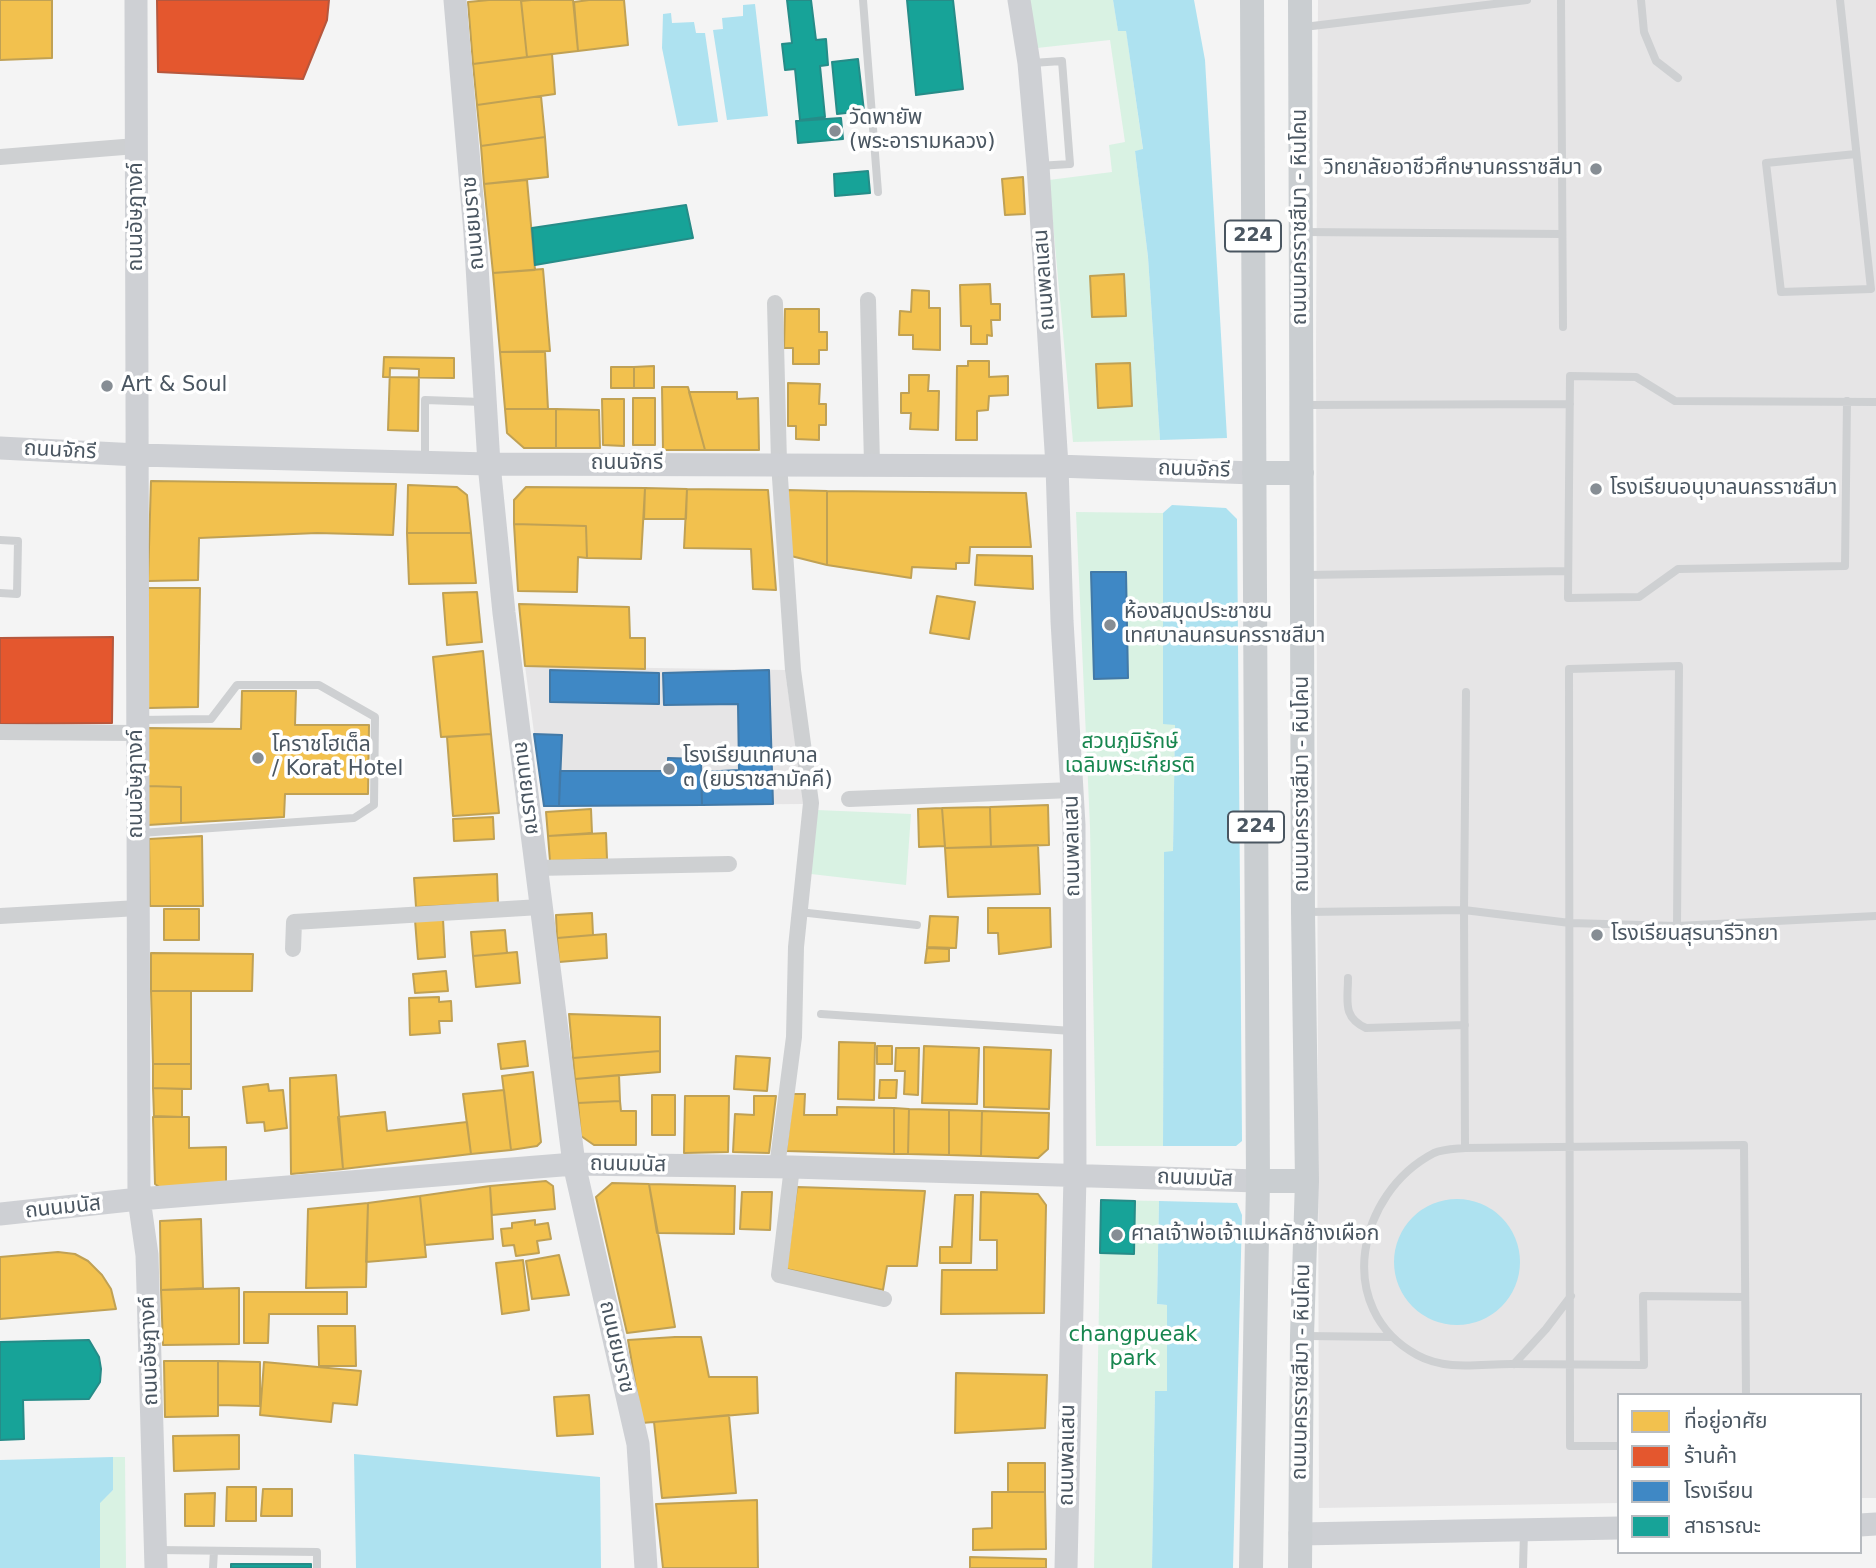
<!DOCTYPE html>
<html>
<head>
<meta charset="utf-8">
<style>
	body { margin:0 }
	#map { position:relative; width:1876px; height:1568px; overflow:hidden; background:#f4f4f4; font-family:"DejaVu Sans","Noto Sans Thai",sans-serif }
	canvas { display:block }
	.legend { position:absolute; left:1617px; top:1393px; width:245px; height:161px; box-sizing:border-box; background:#fff; border:2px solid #b7bbc0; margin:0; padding:9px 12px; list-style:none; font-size:21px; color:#4a5661 }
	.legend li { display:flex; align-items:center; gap:14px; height:35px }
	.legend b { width:35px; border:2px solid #b7bbc0 }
</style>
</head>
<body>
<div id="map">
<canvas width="1876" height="1568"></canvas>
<ul class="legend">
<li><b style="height:19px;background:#f2c14e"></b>ที่อยู่อาศัย</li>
<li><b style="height:19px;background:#e4572e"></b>ร้านค้า</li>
<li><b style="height:19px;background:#3f88c5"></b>โรงเรียน</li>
<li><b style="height:19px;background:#17a398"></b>สาธารณะ</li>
</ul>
</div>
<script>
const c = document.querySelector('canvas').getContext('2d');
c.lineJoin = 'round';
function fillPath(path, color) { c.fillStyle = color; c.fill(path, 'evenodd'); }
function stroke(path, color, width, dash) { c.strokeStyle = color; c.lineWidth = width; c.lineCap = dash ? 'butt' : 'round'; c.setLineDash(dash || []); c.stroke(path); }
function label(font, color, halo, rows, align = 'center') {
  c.font = font + ' "DejaVu Sans","Noto Sans Thai",sans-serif'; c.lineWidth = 7; c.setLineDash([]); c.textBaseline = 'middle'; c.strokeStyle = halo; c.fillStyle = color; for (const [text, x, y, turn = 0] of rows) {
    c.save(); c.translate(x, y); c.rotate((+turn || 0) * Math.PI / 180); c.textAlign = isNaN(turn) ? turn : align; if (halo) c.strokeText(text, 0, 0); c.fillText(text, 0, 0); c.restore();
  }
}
fillPath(new Path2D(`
	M1318,0H1876V1498H1860V1395H1619V1503L1319,1508L1316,347Z
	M525,666L785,670L804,804L544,806Z`), '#e6e5e6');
fillPath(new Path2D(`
	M1029,0H1113L1118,30H1126L1143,150L1135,151L1148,257L1160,440L1073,442L1049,180L1112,172L1109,145L1125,142L1110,40L1037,48Z
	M1076,512L1163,513V724H1175L1173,852H1164L1163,1146H1096L1090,827Z
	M817,810L911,814L906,885L811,874Z
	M1101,1200L1159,1201L1157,1304L1167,1305V1391L1155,1392L1152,1568H1094Z
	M113,1457H125L126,1568H100V1502L113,1490Z`), '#d9f2e3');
fillPath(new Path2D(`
	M1113,0H1194L1205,60L1227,438L1160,440L1148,257L1135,151L1143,149L1126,31H1118Z
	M755,4L768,116L727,120L713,30L723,29L722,18L743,16V5Z
	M671,13L672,23L694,22L696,33H705L718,122L678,126L662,48L663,14Z
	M1172,505L1226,508L1237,519L1242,1141L1236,1146H1163L1164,852L1173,851L1175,725L1163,724V513Z
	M1394 1262a63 63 0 1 1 126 0a63 63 0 1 1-126 0Z
	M1159,1201L1237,1203L1242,1215L1233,1568H1152L1155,1391H1167V1305L1157,1304Z
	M354,1454L600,1477L601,1568H356Z
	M113,1457V1490L100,1503V1568H0V1460Z`), '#aee2f0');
const homes = new Path2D(`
	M0,0H52V58L0,60Z
	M489,0H521L527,57L473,64L468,2Z
	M531,0H573L578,51L527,57L521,1Z
	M589,0H624L628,45L578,51L574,2Z
	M552,54L555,94L477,105L473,64Z
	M541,96L545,137L481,146L477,105Z
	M545,137L548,177L484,184L481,146Z
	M1023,177L1025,214L1005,215L1002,179Z
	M527,180L535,270L493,273L484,184Z
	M543,269L550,351L500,352L493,273Z
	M1124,274L1126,316L1092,317L1090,276Z
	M990,284L991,304H1000V320H991L992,336L987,335V344H971V326H961L960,285Z
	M912,290L929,291V308H940V350L913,349V335H899L900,311L911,312Z
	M785,309H819V332H827V350H819V364H793V348H784Z
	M500,352H545L548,409H505Z
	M384,357L454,358V378L383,377Z
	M968,361H989V377L1008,376V395L989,396L988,410L977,411V440H956L957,366H968Z
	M1130,363L1132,406L1098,408L1096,364Z
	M654,366V388H634V367Z
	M611,367H634V388H611Z
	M390,368L419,369L418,431L388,430Z
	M909,375H929L928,391H939L938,430L910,429L911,413H901V393H909Z
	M788,383L820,384L819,404H826V425H819V440L796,439V426H788Z
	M662,387H688L705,450H663Z
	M689,392H737V399L758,398L759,450H705Z
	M633,398H655V445H633Z
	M602,399H624V446L603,445Z
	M505,409H556V448H524L507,433Z
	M556,409L599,410L600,448H556Z
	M151,481L396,484L393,535L317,533L199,538L198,580L148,581Z
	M408,485L457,487L467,495L471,533H407Z
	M526,487L645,488L641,559L587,558L586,526L514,524V500Z
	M645,488L687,489L686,519H644Z
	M687,489L768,490L776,590L753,589L751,549L684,548Z
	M787,490L827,491V565L791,556Z
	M827,491L1026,493L1031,547H970L969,563H956V569L912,567L911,578L827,565Z
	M514,524L586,526L587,558L578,557L577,592L518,591Z
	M407,533H471L476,583L409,584Z
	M977,555L1032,556L1033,589L975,585Z
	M148,588H200L198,707L148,708Z
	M477,592L482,642L447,645L443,593Z
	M937,596L975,602L969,639L930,633Z
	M519,604L629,607L630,638H645V669L525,666Z
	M483,651L491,734L441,737L433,657Z
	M242,691H296L295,725H369L368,794H285L284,817L181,823V787L148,786L147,728L241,729Z
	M491,734L499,813L453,816L447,737Z
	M148,786L181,787V823L148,825Z
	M1048,805L1049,845L991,847L990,807Z
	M990,807L991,847L945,848L942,808Z
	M942,808L945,846L919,847L918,809Z
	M591,809L592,833L548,836L546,812Z
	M493,817L494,839L454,841L453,819Z
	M606,833L607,859L550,861L548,836Z
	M202,836L203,906H150L149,839Z
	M1038,845L1040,894L948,897L945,848Z
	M497,874L498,903L416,907L414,878Z
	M988,908H1050L1051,947L999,954L998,933H988Z
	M164,909H199V940H164Z
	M592,913L593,935L557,938L556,915Z
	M930,916L958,917L956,948L927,947Z
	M443,919L445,957L418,959L415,920Z
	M505,930L507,953L473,956L471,932Z
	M606,934L607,958L559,962L557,938Z
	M927,948L949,949V961L925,963Z
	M517,952L520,983L476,987L473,956Z
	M151,953L253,954L252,991H151Z
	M446,971L448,991L415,993L413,974Z
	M151,991H191V1064H153Z
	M439,997V1002L451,1001L452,1021H439L440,1033L410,1035L409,998Z
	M569,1014L660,1017V1051L573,1058Z
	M525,1041L528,1066L501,1069L498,1044Z
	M839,1042L875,1043L874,1100L838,1099Z
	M877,1046H892V1064H877Z
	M924,1046L979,1048L977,1104L922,1103Z
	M984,1047L1051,1050L1049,1109L984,1107Z
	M896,1048H919L918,1095L904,1094L905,1071H895Z
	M660,1051V1072L575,1079L573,1058Z
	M736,1056L770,1058L767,1091L734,1089Z
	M153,1064H191V1089L153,1088Z
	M533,1072L541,1142L537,1146L511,1150L502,1076Z
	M336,1075L343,1169L291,1174L290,1078Z
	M619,1075L620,1101L578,1103L575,1079Z
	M880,1080H897L896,1098H879Z
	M268,1084L269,1091L283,1090L287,1128L265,1131L264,1122L247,1123L243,1087Z
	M153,1088L182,1089V1117L154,1116Z
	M504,1090L511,1150L471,1154L463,1094Z
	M793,1094H805L804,1115H837V1107L894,1108V1154L786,1151Z
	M652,1095H675V1135H652Z
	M685,1096H729L728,1152L684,1153Z
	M754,1096H776L769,1153L733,1152L735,1114L754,1115Z
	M620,1101L621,1111H636V1145H594L581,1136L578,1103Z
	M894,1108L909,1109L908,1154H894Z
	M909,1109L949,1110V1155L908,1154Z
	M949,1110L982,1111L981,1156L949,1155Z
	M982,1111L1049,1113L1048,1149L1038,1158L981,1156Z
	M385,1112L387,1131L467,1122L471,1154L343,1169L338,1117Z
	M153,1117H189V1148L226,1147V1183L162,1189L155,1184Z
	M546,1181L553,1186L555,1209L492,1215L490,1186Z
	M612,1183L649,1184L675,1327L627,1333L596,1197Z
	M649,1184L735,1186L734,1234L657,1233Z
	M490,1186L493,1239L425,1245L420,1196Z
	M797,1187L925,1191L917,1266H887L883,1290L786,1269Z
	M742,1192H772L770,1230L740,1229Z
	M981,1192L1038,1194L1046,1205L1044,1313L941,1314L942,1270H997V1240H980Z
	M955,1195H973L971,1263H940V1247H952Z
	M420,1196L426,1257L366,1262L368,1203Z
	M368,1203L366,1287L306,1288L308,1209Z
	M201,1219L203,1288L161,1290L160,1221Z
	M535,1220V1225L548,1223L551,1239L537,1241L539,1253L516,1256L514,1245L503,1246L501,1229L512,1228V1223Z
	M58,1252L75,1254L88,1261L102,1275L111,1289L116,1309L0,1319V1257Z
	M559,1255L569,1295L532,1299L526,1261Z
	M523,1260L529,1310L502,1314L496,1263Z
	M239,1288V1344L163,1345L161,1290Z
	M244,1292H347V1314H269L268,1343H244Z
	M318,1326H355L356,1366H319Z
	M675,1337H701L709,1377H757L758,1413L642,1423L628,1340Z
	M164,1361H218V1416L165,1417Z
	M218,1361L260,1362V1406L218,1405Z
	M264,1362L361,1371L357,1405L333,1403L331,1422L260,1415Z
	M956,1373L1047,1375L1045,1428L955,1433Z
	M589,1395L593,1434L557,1436L554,1397Z
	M729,1415L736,1493L662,1498L654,1422Z
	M239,1435V1469L174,1471L173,1436Z
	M1008,1463H1045V1492H1008Z
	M227,1487H256V1521H226Z
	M263,1489H292V1516H261Z
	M992,1492H1045L1046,1549L973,1550V1529L992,1528Z
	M215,1493L214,1526H185V1494Z
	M757,1500L758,1568H663L656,1504Z
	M970,1557L1046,1559V1568H970Z`);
fillPath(homes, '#f2c14e');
stroke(homes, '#c0a154', 2);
const shops = new Path2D(`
	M157,0H329L327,20L303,79L158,72Z
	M113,637L112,723L0,724V638Z`);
fillPath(shops, '#e4572e');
stroke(shops, '#b6573d', 2);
const schools = new Path2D(`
	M1091,572H1126L1128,678L1094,679Z
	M550,670L659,673V704L550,702Z
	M769,670L773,804L702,805L701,772L739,770L738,704L664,705L663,673Z
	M534,734L562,735L559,806H544Z
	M668,758L701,759L702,805L559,806L560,771H668Z`);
fillPath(schools, '#3f88c5');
stroke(schools, '#4279a7', 2);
const public = new Path2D(`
	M787,0H811L816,40L826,39L828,65L820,66L825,117L800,120L795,69L785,70L782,44L792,43Z
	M907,0H953L963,89L916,95Z
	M858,59L864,111L837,114L832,62Z
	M841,118L843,139L798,143L796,121Z
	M868,171L870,193L835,196L834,174Z
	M686,205L693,238L535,265L532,228Z
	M1101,1200L1135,1201L1134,1254L1100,1253Z
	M89,1340L99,1357L101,1369L100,1382L89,1399L23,1400L24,1439L0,1440V1342Z
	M231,1564H311V1568H231Z`);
fillPath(public, '#17a398');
stroke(public, '#268c88', 2);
stroke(new Path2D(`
	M863,0L878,192
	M1561,0L1563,327
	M1641,0L1644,32L1656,61L1678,78
	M1840,0L1871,289L1781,292L1766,163L1856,154
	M1304,27L1527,0
	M1032,63L1062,61L1070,164L1038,166
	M1303,232L1562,234
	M1847,401L1845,566L1678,569L1639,597L1568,598L1570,376L1636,377L1675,401L1876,402
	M1305,405L1570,404
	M425,460V400L482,402
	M0,540L18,541L17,594L0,593
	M1305,575L1568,571
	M140,720L211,719L237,685H319L375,717L374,805L354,818L141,833
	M799,912L917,925
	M1306,912L1464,910L1570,923L1677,926L1876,916
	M1348,978C1348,1001 1342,1017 1366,1028L1465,1025
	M821,1014L1072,1031
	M1465,1148L1464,910L1466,692
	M1745,1297L1643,1296L1644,1365C1601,1365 1559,1364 1516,1364C1483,1363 1448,1372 1417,1355C1333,1309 1357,1193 1434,1153C1443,1149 1456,1149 1465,1148L1744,1145L1746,1395
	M1306,1336L1391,1337
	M1514,1364L1546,1329L1571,1296
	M1619,1446H1570L1569,669L1679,666L1677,926
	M159,1550L317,1552V1568
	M213,1568L214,1551
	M1523,1568L1524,1532`), '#ced0d2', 8);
stroke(new Path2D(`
	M0,157L136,146
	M868,300L872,464
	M775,303L779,463L793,670L811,803L796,947L794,1037L777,1167
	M0,732L137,733
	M849,799L1072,790
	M536,868L729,864
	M0,916L138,908
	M293,949L294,922L540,907
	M792,1167L779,1275L884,1299`), '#ced0d2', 16);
stroke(new Path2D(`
	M136,0L139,1199L147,1255L156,1568
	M455,0L475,233L489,464L504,613L574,1164L638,1444L646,1568
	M1019,0L1029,63L1038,166L1057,466L1062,621L1074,825L1075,1176L1066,1568
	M0,448L138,455L489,464L1057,466L1254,473
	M0,1214L139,1199L574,1164L792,1167L1258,1181
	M1860,1525L1876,1524
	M1300,1534L1619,1528`), '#ced0d4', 23);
stroke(new Path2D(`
	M1254,473H1302
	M1258,1181H1307
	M1251,1568L1258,1181L1252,0
	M1300,1568L1302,1336L1307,1181L1303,912L1300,0`), '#caced1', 24);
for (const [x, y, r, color] of [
	[835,131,7,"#868d94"],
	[1596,169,7,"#868d94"],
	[107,386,7,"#868d94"],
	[1596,489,7,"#868d94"],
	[1110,625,7,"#868d94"],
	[258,758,7,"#868d94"],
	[669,769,7,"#868d94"],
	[1597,935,7,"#868d94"],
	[1117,1235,7,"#868d94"]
]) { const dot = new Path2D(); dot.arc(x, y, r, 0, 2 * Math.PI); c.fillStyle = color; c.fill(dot); stroke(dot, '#fff', 2.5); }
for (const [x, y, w] of [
	[1253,236,56],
	[1256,827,56]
]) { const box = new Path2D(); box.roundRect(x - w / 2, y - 15.5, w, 31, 5); c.fillStyle = '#fff'; c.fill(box); stroke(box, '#4a5661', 2); }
label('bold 19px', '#4a5661', null, [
	["224",1253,236],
	["224",1256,827]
]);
label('21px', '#4a5661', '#fff', [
	["วัดพายัพ",849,119],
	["(พระอารามหลวง)",849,143],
	["วิทยาลัยอาชีวศึกษานครราชสีมา",1582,169,"right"],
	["Art & Soul",121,386],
	["โรงเรียนอนุบาลนครราชสีมา",1610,489],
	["ห้องสมุดประชาชน",1124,613],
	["เทศบาลนครนครราชสีมา",1124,637],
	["โคราชโฮเต็ล",272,746],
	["/ Korat Hotel",272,770],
	["โรงเรียนเทศบาล",683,757],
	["๓ (ยมราชสามัคคี)",683,781],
	["โรงเรียนสุรนารีวิทยา",1611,935],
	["ศาลเจ้าพ่อเจ้าแม่หลักช้างเผือก",1131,1235]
], 'left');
label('21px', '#4a5661', '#fff', [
	["ถนนอัษฎางค์",137,217,-90],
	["ถนนนครราชสีมา - หินโคน",1301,217,-90],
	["ถนนยมราช",474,223,-95],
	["ถนนพลแสน",1045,280,-94],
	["ถนนจักรี",60,451,3],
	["ถนนจักรี",627,464],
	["ถนนจักรี",1194,470,2],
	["ถนนอัษฎางค์",137,784,-90],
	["ถนนนครราชสีมา - หินโคน",1303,784,-90],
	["ถนนยมราช",526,788,83],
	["ถนนพลแสน",1073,846,-91],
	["ถนนมนัส",628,1165,1],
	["ถนนมนัส",1195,1179,2],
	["ถนนมนัส",63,1208,-6],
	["ถนนยมราช",616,1347,77],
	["ถนนอัษฎางค์",150,1351,-92],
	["ถนนนครราชสีมา - หินโคน",1302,1372,-89],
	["ถนนพลแสน",1068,1455,-89]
]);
label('21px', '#17864f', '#fff', [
	["สวนภูมิรักษ์",1130,743],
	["เฉลิมพระเกียรติ",1130,767],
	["changpueak",1133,1336],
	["park",1133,1360]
]);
</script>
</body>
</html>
